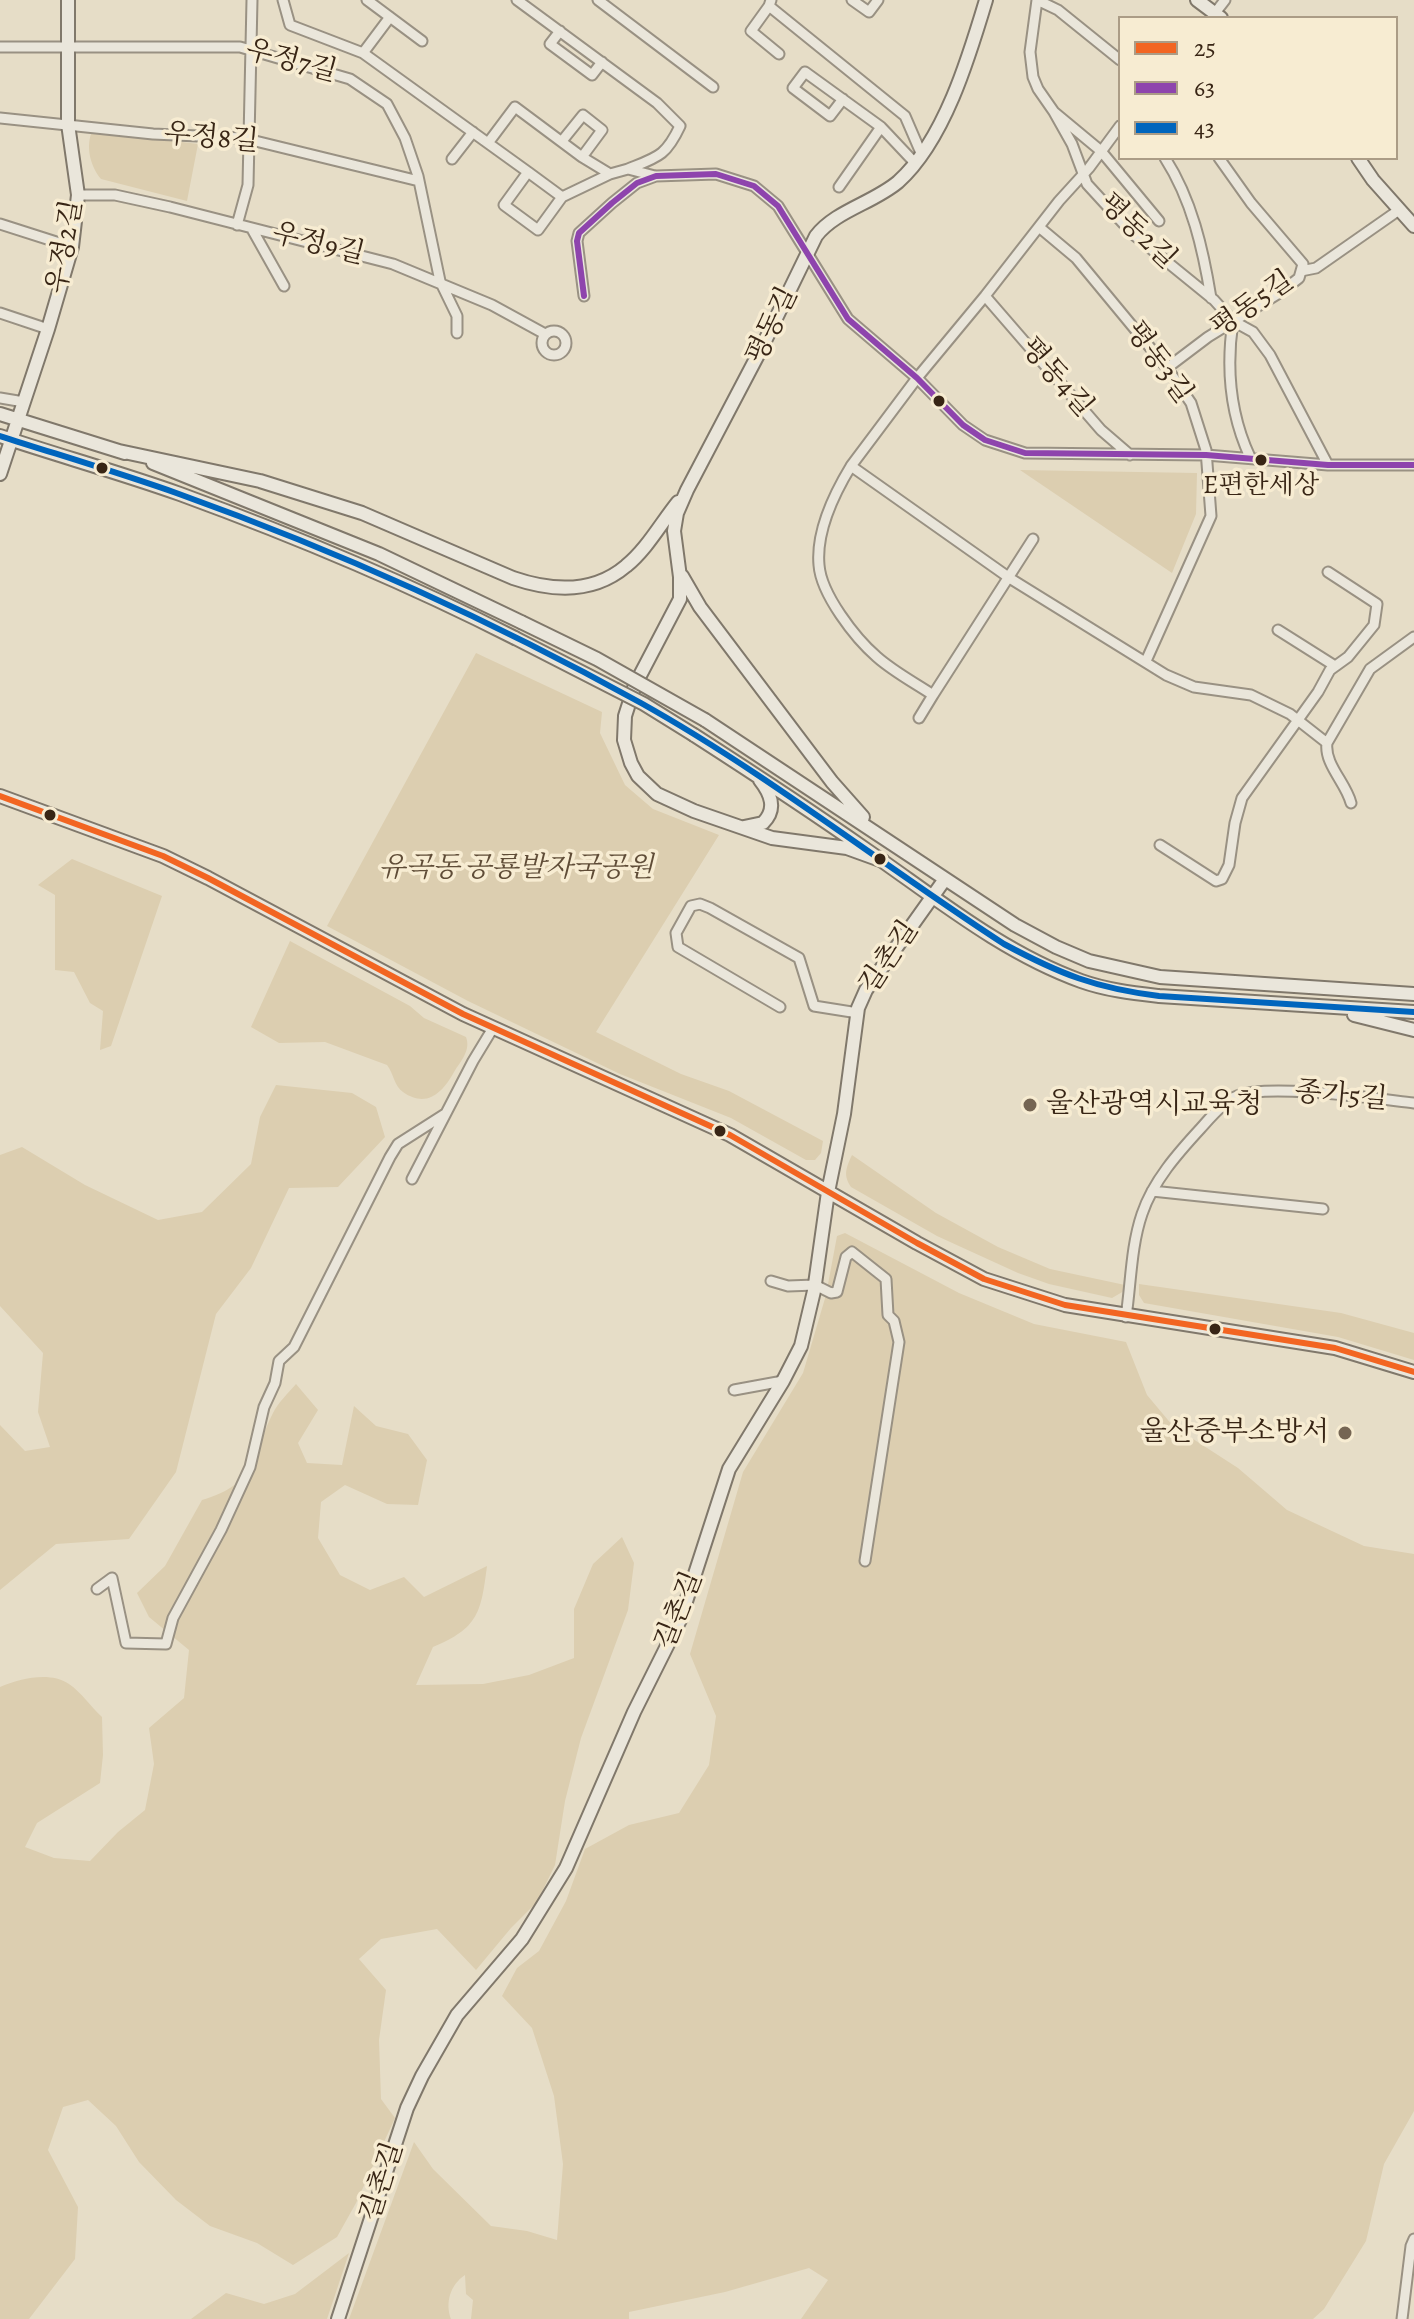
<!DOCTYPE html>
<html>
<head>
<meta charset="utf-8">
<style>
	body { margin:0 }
	#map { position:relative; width:1414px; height:2319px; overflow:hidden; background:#e6ddc7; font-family:Alegreya,serif }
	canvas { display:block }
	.legend { position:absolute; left:1118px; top:16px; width:280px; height:144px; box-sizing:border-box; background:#f7ecd2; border:2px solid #ab9c86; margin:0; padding:10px 14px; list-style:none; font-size:24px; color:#382515 }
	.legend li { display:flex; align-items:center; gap:16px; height:40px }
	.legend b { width:40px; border:2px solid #ab9c86 }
</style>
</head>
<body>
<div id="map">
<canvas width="1414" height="2319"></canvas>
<ul class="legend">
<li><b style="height:10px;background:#f26522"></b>25</li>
<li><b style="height:10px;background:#8e44ad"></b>63</li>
<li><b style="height:10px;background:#0065bd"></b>43</li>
</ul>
</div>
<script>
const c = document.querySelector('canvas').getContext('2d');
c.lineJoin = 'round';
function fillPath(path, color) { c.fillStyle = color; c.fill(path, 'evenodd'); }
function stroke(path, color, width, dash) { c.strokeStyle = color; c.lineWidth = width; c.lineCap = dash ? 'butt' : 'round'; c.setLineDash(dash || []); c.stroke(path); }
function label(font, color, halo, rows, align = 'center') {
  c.font = font + ' Alegreya,"Noto Serif KR",serif'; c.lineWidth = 7; c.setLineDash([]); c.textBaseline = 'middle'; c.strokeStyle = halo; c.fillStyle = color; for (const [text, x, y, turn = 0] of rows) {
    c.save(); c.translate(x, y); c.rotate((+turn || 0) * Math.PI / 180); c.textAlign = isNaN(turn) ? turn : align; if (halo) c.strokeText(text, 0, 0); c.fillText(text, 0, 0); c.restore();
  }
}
fillPath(new Path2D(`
	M95,131L198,144L187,201L101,179C91,167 86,149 91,134Z
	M1020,470L1197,473L1196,514L1172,573Z
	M476,653L602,712L600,733L625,785L653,809L719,835L596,1032L681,1074L729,1091L823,1141L821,1153L815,1160H806L731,1118L620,1074L468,1001L327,926Z
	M72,859L162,896L111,1046L100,1050L103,1011L90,1003L74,972L55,970V895L38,885Z
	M290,941L410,1006L424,1018L466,1037C471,1050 461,1061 454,1072C443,1092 427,1109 403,1092C394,1086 394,1074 387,1065L325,1042L279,1043L251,1027Z
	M276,1085L352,1093L376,1107L385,1137L338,1187L289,1188L251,1268L216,1314L176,1472L129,1539L56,1544L0,1590V1425L25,1451L50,1447L38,1412L43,1353L0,1306V1155L22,1147L85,1185L158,1220L202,1212L251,1164L260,1117Z
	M852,1155L936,1213L998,1247L1050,1269L1125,1285L1124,1291L1112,1298L1049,1284L1018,1273L937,1236L851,1187C843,1175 846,1168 852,1155Z
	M845,1233L959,1293L1034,1324L1126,1342L1147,1395L1173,1426L1238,1468L1287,1510L1364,1546L1414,1554V2111L1384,2164L1366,2241L1324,2309L1313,2319H801L828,2280L809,2268L725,2292L629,2312V2319H471L473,2300L466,2294L465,2275C450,2285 445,2303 451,2319H349L414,2142L433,2169L491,2226L527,2231L557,2240L563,2164L554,2096L532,2028L502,1996L517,1968L539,1951L566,1901L585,1849L629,1825L679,1813L709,1765L716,1716L690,1654L743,1472L803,1373L826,1295L837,1236Z
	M1139,1284L1341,1313L1414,1333V1360L1338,1337L1144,1303L1139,1295Z
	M296,1384L318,1410L298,1443L307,1463L342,1465L354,1406L376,1426L408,1434L427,1460L418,1505L387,1504L345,1485L321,1502L318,1538L340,1575L370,1590L404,1577L424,1597L487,1566C481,1612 479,1628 433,1647L416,1685L483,1684L529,1675L574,1658V1609L593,1564L622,1537L634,1563L628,1610L581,1738L565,1801L555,1865L537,1902L511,1928L476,1970L437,1929L381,1939L359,1959L386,1990L379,2040L381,2099L395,2118L356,2203L337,2237L293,2265L257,2243L210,2226L176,2200L139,2162L116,2126L88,2100L63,2107L48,2150L78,2207L75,2259L29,2319H0V1687C20,1679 49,1671 69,1684C81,1692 91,1707 102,1717L103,1755L100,1783L37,1823L25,1847L54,1858L90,1861L118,1832L145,1810L154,1764L149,1728L184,1698L189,1650L149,1617L137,1593L165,1566L202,1500C259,1483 250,1458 273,1413C278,1403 288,1393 296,1384Z
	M349,2253L327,2319H191L226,2293L264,2304L295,2294Z`), '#dcceb0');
const street = new Path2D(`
	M283,0L290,25L363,53L528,172
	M367,0L422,41
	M517,0L657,103L680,126C666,156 658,157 628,169
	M598,0L713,87
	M771,0L769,6L905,116L921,153
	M852,0L869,12L878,0
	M1037,0L1030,52L1033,77L1038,89L1054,112L1101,151L1159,221
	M1037,0L1058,10L1120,60
	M769,6L751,31L779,54
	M1215,13L1225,0
	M560,31L550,44L592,75L602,62
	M0,47H240L350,79L387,104L405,138L418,176L440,281L457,316V333
	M363,53L390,17
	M843,99L830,116L793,88L805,72L881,127L915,163
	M1054,112L1072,144L1087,184L1109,208L1134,235L1214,300L1233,321L1253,332L1270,355L1328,465
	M0,118L153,134L243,138L419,181
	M1120,126L1089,168L1059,201L985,296L917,378L851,466L1011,579L1166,675L1194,687L1251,695L1290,714L1327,743C1324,764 1346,783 1351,803
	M562,141L583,115L602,130L582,157
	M488,143L515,107L582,157L610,174
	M1165,158C1192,200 1203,249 1211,298
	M452,159L473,132
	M839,187L881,127
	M78,195H115L170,207L393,264L492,305L545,334
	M562,197L528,172L504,205L538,230L562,197L610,174L628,169L655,176
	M0,224L72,247
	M237,225L248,185L252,0
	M1039,227L1076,258L1167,368L1191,403L1206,450L1211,516L1146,661
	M252,229L284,286
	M1301,271L1316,268L1399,210
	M584,296L577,241L579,233L612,203L637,183L656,176L716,174L754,186L778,206L848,319L917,378L963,425L985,440L1025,453L1206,455L1328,465H1414
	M985,296L1101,430L1130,455
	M0,313L48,329
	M1233,321C1226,368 1230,414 1250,457
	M542 343a12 12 0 1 1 24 0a12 12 0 1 1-24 0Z
	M1167,368L1208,337L1281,292L1299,278L1303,264L1251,203L1219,158
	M0,398L24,402
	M851,466C834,494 816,532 819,565C821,594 855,638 877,657C894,672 915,683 933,695L1033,539
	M1278,630L1335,666
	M919,718L933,695
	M1327,743L1370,669L1414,637
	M1160,845L1216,881L1222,879L1229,865L1235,823L1242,798L1318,692L1330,670L1348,657L1374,625L1377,604L1328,572
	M780,1007L678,947L676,933L691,906L700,904L710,908L799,958L814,1006L858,1013
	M412,1179L473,1061L493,1028
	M1152,1191L1323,1209
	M771,1281L788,1286L815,1285L831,1293L837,1292L846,1257L852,1252L886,1279L888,1315L894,1321L899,1342L865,1561
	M1126,1317C1131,1283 1131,1246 1142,1214C1153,1181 1178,1153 1201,1128C1210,1118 1224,1101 1237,1096C1268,1083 1378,1099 1414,1103
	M734,1390L783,1381
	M97,1589L112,1578L126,1643L166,1644L173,1618L221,1530L250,1467L264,1407L275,1383L279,1361L294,1347L390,1157L398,1144L445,1114
	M1402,2319L1411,2246L1414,2239`);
const secondary = new Path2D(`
	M1197,0L1221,18
	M1358,158L1373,180L1414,226
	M0,414L125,453
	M0,436C60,456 121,473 180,494C295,536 407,583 515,638
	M119,451L260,481L362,513L513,578C551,591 593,594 626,566C647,549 661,523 678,502
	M153,463L379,554L521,622
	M0,474L48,329L72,247L78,195L68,124V0
	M682,576L700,607L832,782L863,817
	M705,720L1015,925L1056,947L1089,961L1160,977L1414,994
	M694,735C753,773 811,811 868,851C936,898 1003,953 1081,981C1106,990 1133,993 1159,996L1414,1012
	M0,796L163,856L208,878L463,1014L730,1135L917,1243L984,1279L1065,1305L1335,1348L1414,1372
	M744,827L763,823C777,809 771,794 760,780
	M883,861L847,848L772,838L694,811L657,794L638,776L631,763L624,740L625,716L635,685L680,599V577L674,531L677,513L687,490L760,351L816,236C835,211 873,203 898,182C944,141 969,57 986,0
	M1354,1015L1414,1030
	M338,2319L407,2108L422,2076L457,2015L522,1939L566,1868L634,1712L680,1620L729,1469L783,1381L801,1346L814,1291L828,1192L844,1114L858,1008L866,990L945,879`);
stroke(street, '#999183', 13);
stroke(secondary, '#80786b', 16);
stroke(street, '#eae6db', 9);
stroke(secondary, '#eae6db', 12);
const secondaryBridge = new Path2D(`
	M521,622L597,659L705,720
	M515,638L644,704L694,735`);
stroke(secondaryBridge, '#80786b', 16, []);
stroke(secondaryBridge, '#eae6db', 12);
stroke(new Path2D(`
	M0,796L163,856L208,878L463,1014L730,1135L917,1243L984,1279L1065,1305L1335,1348L1414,1372`), '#f26522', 6);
stroke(new Path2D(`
	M584,296L577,241L579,233L612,203L637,183L656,176L716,174L754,186L778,206L848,319L917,378L963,425L985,440L1025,453L1206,455L1328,465H1414`), '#8e44ad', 6);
stroke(new Path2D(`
	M0,436C59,455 120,473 179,494C338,551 493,621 641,703C768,774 882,865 1004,944C1060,974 1095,988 1159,996L1414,1012`), '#0065bd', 6);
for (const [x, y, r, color] of [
	[939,401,7,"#382515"],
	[1261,460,7,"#382515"],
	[102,468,7,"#382515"],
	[50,815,7,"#382515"],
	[880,859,7,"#382515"],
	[1030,1105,8,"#756553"],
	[720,1131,7,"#382515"],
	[1215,1329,7,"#382515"],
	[1345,1433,8,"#756553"]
]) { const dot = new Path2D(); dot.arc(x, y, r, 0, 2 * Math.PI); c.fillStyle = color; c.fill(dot); stroke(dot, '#f7ecd2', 3); }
label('26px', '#382515', '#f7ecd2', [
	["E편한세상",1261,487]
]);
label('28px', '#382515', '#f7ecd2', [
	["우정7길",291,62,15],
	["우정8길",211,139,5],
	["평동2길",1137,232,44],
	["우정9길",318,245,14],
	["우정2길",66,247,-80],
	["평동5길",1253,305,-35],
	["평동길",773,326,-64],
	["평동3길",1158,363,54],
	["평동4길",1056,378,49],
	["길촌길",890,958,-56],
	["종가5길",1341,1097,5],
	["길촌길",680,1611,-68],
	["길촌길",383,2182,-72]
]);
label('italic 28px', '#5f4c37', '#f7ecd2', [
	["유곡동 공룡발자국공원",516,869]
]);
label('28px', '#382515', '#f7ecd2', [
	["울산광역시교육청",1046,1105],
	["울산중부소방서",1329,1433,"right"]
], 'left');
</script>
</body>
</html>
